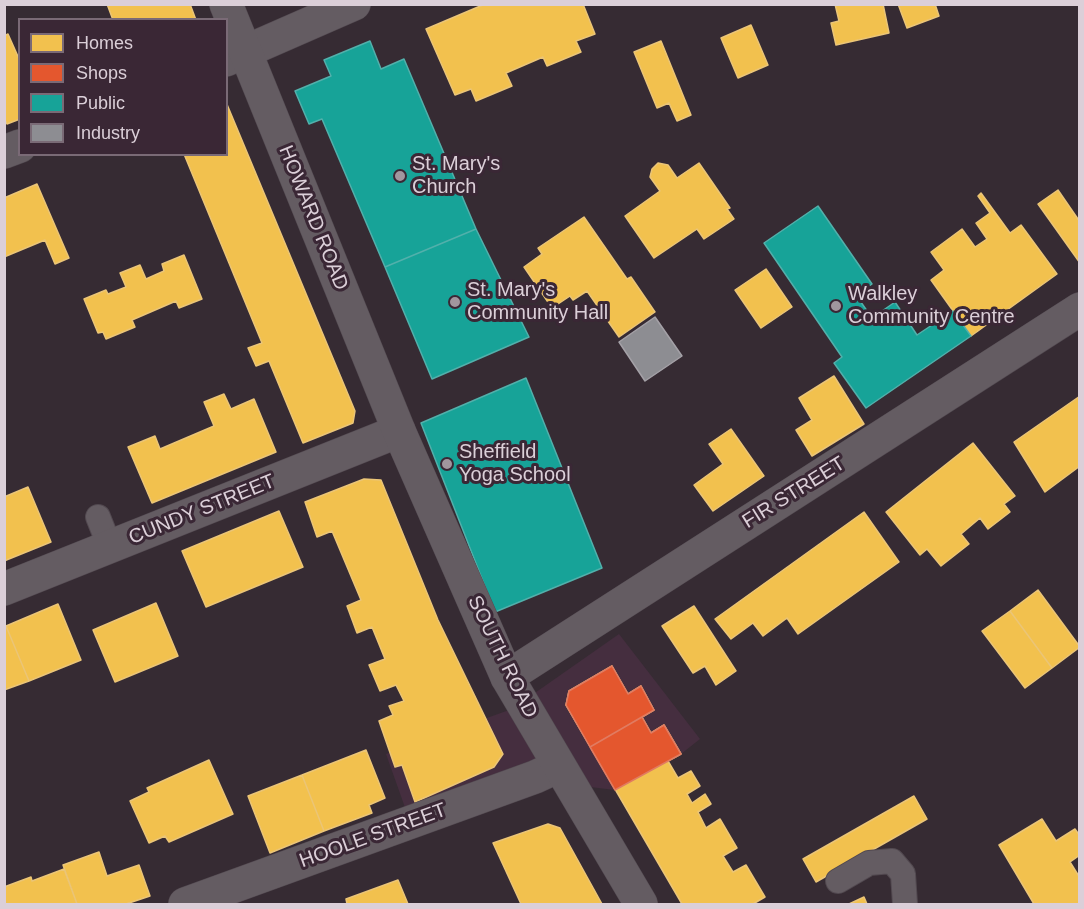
<!DOCTYPE html>
<html>
<head>
<meta charset="utf-8">
<style>
	body { margin:0 }
	#map { position:relative; width:1084px; height:909px; overflow:hidden; background:#362b33; font-family:Helvetica,sans-serif }
	canvas { display:block }
	.frame { position:absolute; inset:0; border:6px solid #dbcfd8; pointer-events:none }
	.legend { position:absolute; left:18px; top:18px; width:210px; height:138px; box-sizing:border-box; background:#3a2735; border:2px solid #7a6a76; margin:0; padding:8px 10px; list-style:none; font-size:18px; color:#dbcfd8 }
	.legend li { display:flex; align-items:center; gap:12px; height:30px }
	.legend b { width:30px; border:2px solid #7a6a76 }
</style>
</head>
<body>
<div id="map">
<canvas width="1084" height="909"></canvas>
<div class="frame"></div>
<ul class="legend">
<li><b style="height:16px;background:#f2c14e"></b>Homes</li>
<li><b style="height:16px;background:#e4572e"></b>Shops</li>
<li><b style="height:16px;background:#17a398"></b>Public</li>
<li><b style="height:16px;background:#8d8d92"></b>Industry</li>
</ul>
</div>
<script>
const c = document.querySelector('canvas').getContext('2d');
c.lineJoin = 'round';
function fillPath(path, color) { c.fillStyle = color; c.fill(path, 'evenodd'); }
function stroke(path, color, width, dash) { c.strokeStyle = color; c.lineWidth = width; c.lineCap = dash ? 'butt' : 'round'; c.setLineDash(dash || []); c.stroke(path); }
function label(font, color, halo, rows, align = 'center') {
  c.font = font + ' Helvetica,sans-serif'; c.lineWidth = 6; c.setLineDash([]); c.textBaseline = 'middle'; c.strokeStyle = halo; c.fillStyle = color; for (const [text, x, y, turn = 0] of rows) {
    c.save(); c.translate(x, y); c.rotate((+turn || 0) * Math.PI / 180); c.textAlign = isNaN(turn) ? turn : align; if (halo) c.strokeText(text, 0, 0); c.fillText(text, 0, 0); c.restore();
  }
}
fillPath(new Path2D(`
	M619,634L700,739L681,754L615,790L540,781L413,830L386,754L512,709Z`), '#452e3f');
const homes = new Path2D(`
	M107,4H190L196,20H113Z
	M485,4H583L595,34L576,41L581,52L547,66L543,57L506,73L512,86L476,101L471,89L455,95L426,29Z
	M835,4H883L889,33L836,45L831,23L839,21Z
	M898,4H935L939,16L907,28Z
	M751,25L768,65L738,78L721,38Z
	M8,34L20,61V119L7,124L4,118V36Z
	M661,41L691,115L677,121L669,103L657,108L634,52Z
	M226,102L355,411L353,423L303,443L269,361L256,366L248,348L262,343L184,154H226Z
	M658,163L668,165L677,178L699,163L730,208L727,209L734,219L704,239L697,229L654,258L625,216L660,191L650,177L652,169Z
	M37,184L69,258L55,264L45,240L4,257V198Z
	M1058,190L1080,222V263L1038,204Z
	M981,193L1010,233L1021,225L1057,274L971,336L931,280L944,270L931,252L962,229L975,247L987,239L976,223L990,213L978,196Z
	M584,217L627,279L631,277L655,312L619,337L587,291L573,300L570,296L552,308L524,267L542,254L538,248Z
	M184,255L202,299L179,308L176,301L132,320L135,327L106,339L103,332L98,333L84,299L106,290L108,294L126,287L120,273L140,265L146,279L164,271L162,264Z
	M766,269L792,307L761,328L735,290Z
	M834,376L864,424L812,456L796,430L812,420L799,398Z
	M224,394L231,409L254,399L276,452L152,503L128,447L155,436L160,449L214,426L204,402Z
	M1080,396V466L1045,492L1014,442Z
	M731,429L764,476L713,511L694,485L723,464L709,444Z
	M973,443L1015,496L1004,504L1010,512L988,529L980,518L961,534L969,544L941,566L927,549L920,555L886,512Z
	M364,479L381,480L438,620L503,754L494,767L415,802L402,765L395,767L379,721L393,715L389,706L404,701L396,685L380,691L369,665L385,659L372,627L357,633L347,606L361,600L332,531L317,537L305,502Z
	M28,487L51,542L4,561V497Z
	M279,511L303,567L206,607L182,551Z
	M864,512L899,562L798,634L787,618L763,636L753,623L731,639L715,619Z
	M1038,590L1080,647L1052,668L1010,611Z
	M156,603L178,656L115,682L93,630Z
	M58,604L81,660L29,681L6,626Z
	M694,606L736,671L716,685L705,666L693,673L662,626Z
	M1010,611L1052,668L1025,688L982,631Z
	M4,626H6L29,681L4,690Z
	M612,666L628,694L641,686L654,710L642,717L651,733L664,725L681,754L668,761L678,778L691,771L700,786L687,794L692,803L705,794L711,804L698,812L706,828L720,819L737,848L723,856L733,872L746,865L765,897L753,904H682L566,705L569,691Z
	M366,750L385,798L369,805L372,813L324,831L302,775Z
	M209,760L233,814L169,842L165,836L149,843L130,801L149,792L147,788Z
	M302,775L324,831L270,853L248,796Z
	M914,796L927,819L816,882L803,859Z
	M1042,819L1056,841L1075,829L1080,836V855L1070,862L1080,878V904H1034L999,845Z
	M548,824L560,828L602,904H521L493,843Z
	M99,852L107,876L139,865L150,896L126,904H77L63,865Z
	M64,869L77,904H4V887L31,877L32,881Z
	M398,880L408,904H347L346,899Z
	M864,897L867,904H849Z`);
fillPath(homes, '#f2c14e');
stroke(homes, '#ebc577', 1.5);
const shops = new Path2D(`
	M612,666L628,694L641,686L654,710L590,747L566,705L569,691Z
	M642,717L651,733L664,725L681,754L615,790L590,747Z`);
fillPath(shops, '#e4572e');
stroke(shops, '#e17b61', 1.5);
const public = new Path2D(`
	M370,41L381,69L404,59L476,229L385,267L322,119L309,124L295,91L331,76L324,60Z
	M818,206L872,284L856,295L872,318L895,302L917,335L953,311L971,336L866,408L834,363L842,357L764,243Z
	M476,229L529,337L432,379L385,267Z
	M526,378L602,568L495,612L421,423Z`);
fillPath(public, '#17a398');
stroke(public, '#52b0ab', 1.5);
const industry = new Path2D(`
	M655,317L682,356L645,381L619,342Z`);
fillPath(industry, '#8d8d92');
stroke(industry, '#a4a1a7', 1.5);
const service = new Path2D(`
	M98,517L110,547
	M838,881L869,863L892,861L903,874L905,904`);
const minor = new Path2D(`
	M226,60L354,4
	M4,152L20,146
	M4,589L399,431
	M507,677L1080,309
	M185,904L535,777L559,766`);
const tertiary = new Path2D(`
	M226,4L399,431L507,677L641,904`);
stroke(service, '#524950', 26);
stroke(minor, '#524950', 34);
stroke(tertiary, '#524950', 34);
stroke(service, '#645c62', 24);
stroke(minor, '#645c62', 33);
stroke(tertiary, '#645c62', 33);
for (const [x, y, r, color] of [
	[400,176,6,"#a1969e"],
	[455,302,6,"#a1969e"],
	[836,306,6,"#a1969e"],
	[447,464,6,"#a1969e"]
]) { const dot = new Path2D(); dot.arc(x, y, r, 0, 2 * Math.PI); c.fillStyle = color; c.fill(dot); stroke(dot, '#3a2735', 2); }
label('20px', '#dbcfd8', '#3a2735', [
	["St. Mary's",412,164],
	["Church",412,187],
	["St. Mary's",467,290],
	["Community Hall",467,313],
	["Walkley",848,294],
	["Community Centre",848,317],
	["Sheffield",459,452],
	["Yoga School",459,475]
], 'left');
label('20px', '#dbcfd8', '#3a2735', [
	["HOWARD ROAD",313,218,68],
	["FIR STREET",794,493,-32],
	["CUNDY STREET",202,510,-22],
	["SOUTH ROAD",502,657,64],
	["HOOLE STREET",373,836,-20]
]);
</script>
</body>
</html>
